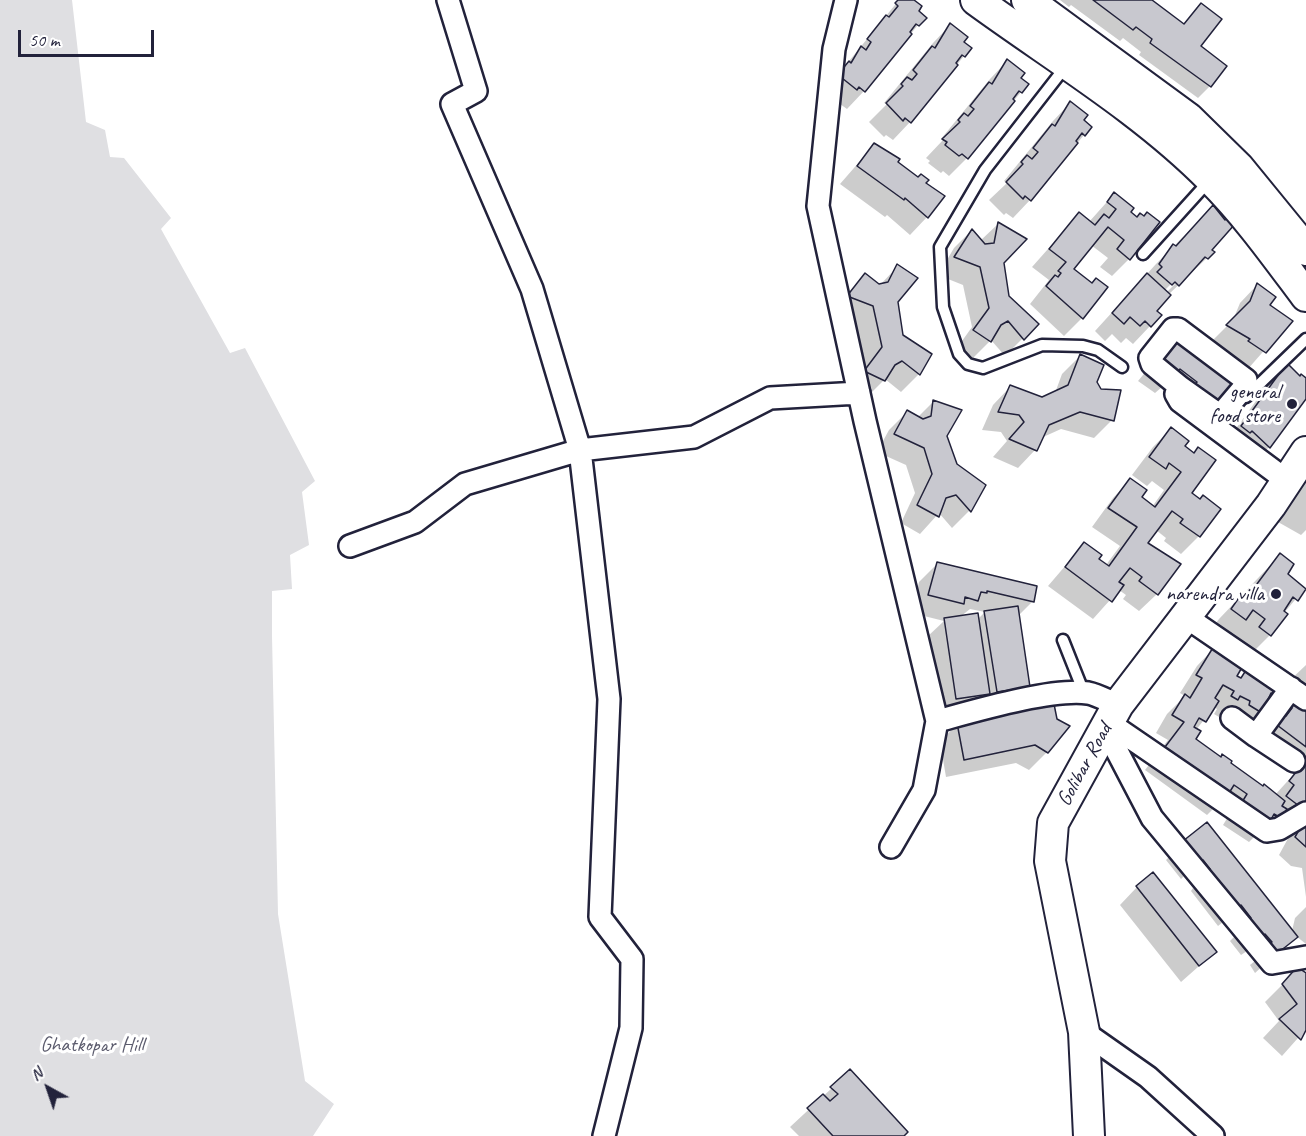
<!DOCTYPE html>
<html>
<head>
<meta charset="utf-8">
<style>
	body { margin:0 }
	#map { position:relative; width:1306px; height:1136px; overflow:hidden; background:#fff; font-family:Caveat,sans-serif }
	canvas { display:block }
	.north { position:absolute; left:18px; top:1058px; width:60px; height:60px; -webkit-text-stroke:4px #fff; paint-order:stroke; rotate:320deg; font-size:16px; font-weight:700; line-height:24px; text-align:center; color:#22223b }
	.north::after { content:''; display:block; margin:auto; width:21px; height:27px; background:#22223b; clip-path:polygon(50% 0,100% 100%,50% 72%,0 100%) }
	.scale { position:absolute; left:18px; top:30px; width:136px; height:27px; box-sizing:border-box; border:3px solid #22223b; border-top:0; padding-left:8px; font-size:18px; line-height:21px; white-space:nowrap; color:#22223b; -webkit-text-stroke:4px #fff; paint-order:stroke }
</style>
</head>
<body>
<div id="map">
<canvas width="1306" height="1136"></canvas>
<div class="north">N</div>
<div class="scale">50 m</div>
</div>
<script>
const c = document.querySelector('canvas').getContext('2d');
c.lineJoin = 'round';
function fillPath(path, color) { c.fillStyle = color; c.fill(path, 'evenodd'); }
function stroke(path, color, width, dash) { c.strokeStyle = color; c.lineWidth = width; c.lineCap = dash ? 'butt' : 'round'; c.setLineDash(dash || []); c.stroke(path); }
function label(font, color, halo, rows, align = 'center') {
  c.font = font + ' Caveat,sans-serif'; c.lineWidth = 6; c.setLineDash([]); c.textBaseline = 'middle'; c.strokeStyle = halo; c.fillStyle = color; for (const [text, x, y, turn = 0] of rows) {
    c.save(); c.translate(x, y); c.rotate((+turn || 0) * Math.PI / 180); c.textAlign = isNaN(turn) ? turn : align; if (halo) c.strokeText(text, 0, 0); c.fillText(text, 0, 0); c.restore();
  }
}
fillPath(new Path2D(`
	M0,0H72L86,122L105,130L110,157L124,158L171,218L161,229L230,353L245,348L315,481L302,492L309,545L290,555L292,589L272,591V636L278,914L305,1081L334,1104L313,1136H0Z`), '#dfdfe2');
fillPath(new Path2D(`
	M899,0H912L918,25L864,91L847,109L840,104L838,106L840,72Z
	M1060,0H1150L1183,25L1201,5L1199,47L1210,86L1198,98L1139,55L1141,52L1123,38L1120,41L1071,5L1069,7Z
	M950,25L964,56L910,122L893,140L886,135L884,137L869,122L887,104L884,103L933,43Z
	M1007,61L1019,78L1021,92L967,158L949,176L943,171L941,173L928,163L930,161L926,158L943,140L941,139L990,79Z
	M1070,103L1082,120L1084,135L1030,200L1013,218L1006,213L1004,215L989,200L1007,183L1004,181L1053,121Z
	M874,145L924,183L927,217L910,235L887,215L885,217L840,184Z
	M1114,194L1129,213V259L1112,276L1100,267L1108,258L1091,245L1072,269L1082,318L1064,336L1030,304L1049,280L1032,267L1079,214L1089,222Z
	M1213,207L1225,222L1207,258L1168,295L1155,311L1150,326L1133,344L1126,338L1121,343L1112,334L1105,341L1095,331L1156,264ZM1179,276L1181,278L1162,297L1160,295Z
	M998,224L1008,296L1037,324L1005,356L991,340L972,359L957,348L972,327L963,285L938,275L954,248L971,231L980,241Z
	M898,266L896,302L901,336L930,354L918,375L901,392L885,379L866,398L848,389L865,366L856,324L831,314L866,275L879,286Z
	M1257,285L1268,305L1290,321L1247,370L1232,359L1233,357L1210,343L1233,320L1240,303Z
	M1177,334L1213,369L1181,401L1162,387L1155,393L1138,381Z
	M1080,356L1112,420L1094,438L1061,429L1041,438L1035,450L1018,468L993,457L1007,441L1001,432L982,430L993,405L1010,387L1043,399L1055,393L1062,374Z
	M1287,365L1290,371L1306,381V397L1269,447L1251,465L1224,445L1269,383Z
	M933,402L956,465L984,486L969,511L952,528L939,513L920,534L901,523L915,493L906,465L877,452L889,430L907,412L917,418Z
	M1171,429L1183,446L1199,536L1181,554L1164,541L1166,538L1156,530L1146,544L1157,594L1139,611L1123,599L1126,595L1119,590L1093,619L1048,586L1084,544L1106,565L1120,546L1092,527L1113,498L1130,480L1139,498L1152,507L1164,490L1152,481L1147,486L1132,475L1153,447Z
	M1306,479V530L1301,535L1278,522L1283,505Z
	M1280,555L1285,574L1305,588L1284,613L1270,635L1245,660L1207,635L1219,619Z
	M937,564L1032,602L1018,616L1028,686L1011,704L939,716L927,637L944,621L912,613L919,582ZM970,609L985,612L977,620L960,617Z
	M1214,648L1235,676L1239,679L1249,669L1272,693L1261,712L1243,729L1223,713L1219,717L1214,714L1217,709L1214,707L1196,730L1194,740L1275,795L1304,763L1257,740L1287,683L1306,665V810L1258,833L1249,842L1223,825L1231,812L1218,804L1207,815L1145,770L1168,740L1156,733L1167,714L1185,696L1180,693L1197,666Z
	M1053,706L1047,752L1029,770L1016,763L946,777L940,742L957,724Z
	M1306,818V897L1302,868L1291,866L1279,855L1291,833Z
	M1184,842L1292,931L1295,918L1306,907V944L1296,936L1255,973L1250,965L1255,961L1247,951L1241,955L1230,941L1234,937L1223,922L1218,926L1191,891L1193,888L1184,876L1181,879L1166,860Z
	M1137,887L1215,952L1181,982L1120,905Z
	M1298,969L1306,975V1029L1282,1056L1263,1038L1279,1021L1265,1002Z
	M832,1088L902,1136H799L790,1127Z`), '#0003');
const building = new Path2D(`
	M898,0H914L922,6L919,11L927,18L919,26L916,24L910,32L912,34L865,92L859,87L857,90L842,78L843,76L840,72L849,61L851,63L861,46L866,50L871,42L867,39L886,15L889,17L898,6L895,3Z
	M1093,0H1152L1184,24L1201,3L1222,19L1201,46L1227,66L1211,87L1150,43L1152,39L1136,27L1133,30Z
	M950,23L968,37L964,42L972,48L965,57L962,55L956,63L958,65L911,123L905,118L903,121L886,103L903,86L901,84L907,77L912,80L917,74L913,70L932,46L935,48Z
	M1007,59L1025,73L1021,78L1029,84L1022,93L1019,91L1013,99L1015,101L968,159L962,154L959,156L945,145L947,142L942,139L960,122L958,120L964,113L968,116L974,109L970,106L989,82L992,84Z
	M1070,101L1088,115L1084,120L1092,127L1085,136L1082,133L1076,141L1078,143L1031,201L1025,196L1023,199L1006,182L1023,164L1021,162L1027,155L1032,159L1038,152L1033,148L1052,124L1055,126Z
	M874,143L900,159L898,162L918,177L921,174L929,180L926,183L945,196L928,218L905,198L904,200L857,166Z
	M1114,192L1134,208L1131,212L1137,217L1140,213L1144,216L1147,212L1160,222L1130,260L1117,249L1124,240L1108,227L1074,269L1092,283L1096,278L1108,287L1083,319L1046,286L1055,275L1058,277L1061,273L1058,271L1066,262L1049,249L1079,212L1095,225L1104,214L1109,218L1116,209L1107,202Z
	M1213,205L1225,220L1227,217L1235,224L1212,250L1215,252L1208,259L1205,257L1179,286L1175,282L1172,285L1157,272L1162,267L1159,264L1173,244L1176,246Z
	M998,222L1027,239L1004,263L1009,296L1039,324L1024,340L1008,321L1001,325L991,342L973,330L989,308L980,267L954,257L972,229L985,244L994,243Z
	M897,264L918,278L898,302L903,335L932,354L920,375L902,361L895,365L885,381L864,371L882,347L873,306L847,296L865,273L879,284L888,282Z
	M1147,273L1171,295L1157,311L1162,315L1151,327L1145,321L1140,326L1130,317L1124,324L1112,313Z
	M1257,283L1276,297L1270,305L1293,321L1266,353L1248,341L1250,339L1226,325L1250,301Z
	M1177,332L1243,381L1217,409L1191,390L1197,382L1180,369L1174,377L1154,362L1161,354L1165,357L1176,342Z
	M1080,354L1104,365L1097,382L1101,389L1121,390L1114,421L1080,412L1049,425L1037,451L1009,439L1024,422L1019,415L998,412L1010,385L1042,397L1068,385Z
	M1287,363L1300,376L1301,374L1306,378V399L1270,448L1252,431L1250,433L1241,426Z
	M933,400L962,410L947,436L957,464L986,485L971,512L956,495L946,498L939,517L917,505L932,474L924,448L894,434L907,410L923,419L931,416Z
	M1171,427L1189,441L1185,446L1194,453L1198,447L1216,460L1192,493L1200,499L1203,495L1221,509L1200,537L1180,523L1183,519L1172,511L1148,543L1181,564L1158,595L1139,581L1142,577L1130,568L1119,582L1124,585L1112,602L1065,567L1084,542L1102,555L1099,559L1109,566L1137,527L1108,508L1130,478L1147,490L1142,497L1155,507L1181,472L1169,463L1166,469L1149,457Z
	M1280,553L1294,564L1288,574L1306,589L1298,601L1293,597L1284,611L1288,614L1271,636L1259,627L1265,619L1253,610L1246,620L1231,609L1243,592L1248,596Z
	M937,562L1037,586L1034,602L987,591V593L981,592L978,601L965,597L964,604L928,595Z
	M1018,606L1030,687L997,692L984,611Z
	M978,613L990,694L956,699L944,618Z
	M1214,646L1244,664L1237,676L1241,678L1248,667L1279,685L1273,694L1271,693L1262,713L1249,705L1250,701L1240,696L1238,700L1231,696L1234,691L1223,685L1215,698L1219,701L1206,722L1199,718L1194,727L1201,731L1196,739L1221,757L1222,754L1232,761L1231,763L1263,786L1264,784L1285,801L1282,806L1287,809L1281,818L1274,814L1268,825L1239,807L1247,794L1234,785L1226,798L1162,751L1184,722L1172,715L1185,694L1190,698L1202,678L1196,675Z
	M1293,696L1306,705V747L1273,722L1281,712L1286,716L1292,708L1287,704Z
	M1054,704L1057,719L1070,726L1048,753L1035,745L964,760L957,723Z
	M1304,762L1306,763V805L1303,809L1286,796L1294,785L1289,781Z
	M1306,818V847L1295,837Z
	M1207,822L1298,937L1274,956L1266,947L1272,942L1265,934L1260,938L1247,922L1251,918L1241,905L1237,909L1207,872L1210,869L1203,860L1200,862L1183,841Z
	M1153,872L1217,952L1199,966L1136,886Z
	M1297,967L1306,973V1030L1301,1040L1279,1019L1297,1004L1282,984Z
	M850,1069L908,1132L904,1136H833L807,1108L823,1094L830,1101L838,1094L830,1087Z`);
fillPath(building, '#c8c8cf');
stroke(building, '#22223b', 1.5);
const lane = new Path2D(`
	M1066,66L985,170L940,247L943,307L959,354L968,364L983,368L1042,345L1083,346L1098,350L1122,367
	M1143,254L1209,181
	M1246,397L1306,339
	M1063,640L1084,693`);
const street = new Path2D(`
	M448,0L476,91L452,104L532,289L580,450L609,699L600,917L632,959L631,1028L604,1136
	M846,0L834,49L818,206L865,421L937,721L924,790L891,847
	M1180,387L1218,414L1224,411L1246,385V380L1178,329H1173L1150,358L1152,364L1180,387L1176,394L1180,401L1286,480
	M350,546L415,522L465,484L580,450L694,437L770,398L859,393
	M1186,617L1306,699
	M1232,718L1256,736L1291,688
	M937,721C974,711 1051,688 1088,693C1098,695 1108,701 1118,705
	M1109,723L1267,831L1279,829L1306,813
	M1106,730L1152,818L1272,963L1306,957
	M1256,736L1294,761
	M1084,1032L1148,1077L1213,1136`);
const secondary = new Path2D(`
	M976,0C1054,57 1143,110 1211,179C1247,215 1276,256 1306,296
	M1027,0L1188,118L1239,168L1306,250
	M1089,1136L1084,1032L1050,861L1053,823L1118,705L1271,505L1306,452`);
stroke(lane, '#22223b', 15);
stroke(street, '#22223b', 26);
stroke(secondary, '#22223b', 34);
stroke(lane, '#fff', 10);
stroke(street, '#fff', 21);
stroke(secondary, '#fff', 30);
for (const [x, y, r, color] of [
	[1292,404,6,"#22223b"],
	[1276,594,6,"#22223b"]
]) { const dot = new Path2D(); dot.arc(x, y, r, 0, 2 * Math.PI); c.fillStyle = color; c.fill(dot); stroke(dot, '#fff', 2); }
label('21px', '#22223b', '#fff', [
	["general",1280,392],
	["food store",1280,416],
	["narendra villa",1264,594]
], 'right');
label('21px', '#22223b', '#fff', [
	["Golibar Road",1085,765,-61]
]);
label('21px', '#5b5b6d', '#fff', [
	["Ghatkopar Hill",92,1045]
]);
</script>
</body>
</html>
